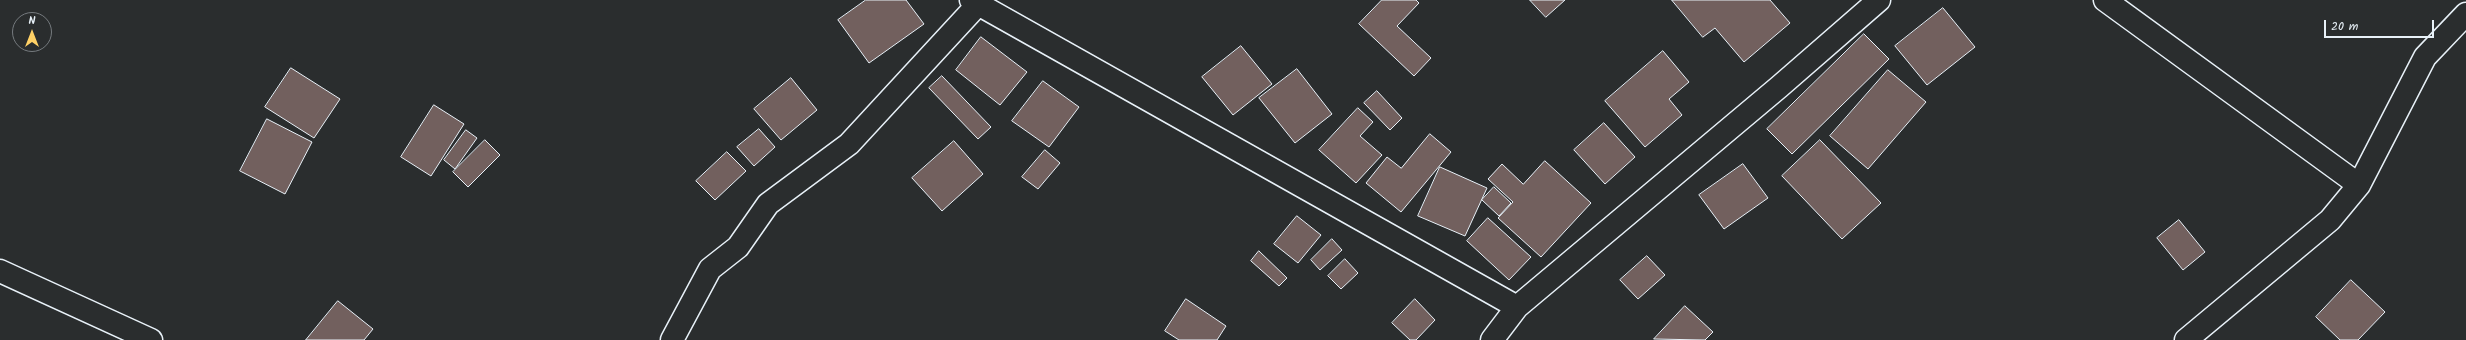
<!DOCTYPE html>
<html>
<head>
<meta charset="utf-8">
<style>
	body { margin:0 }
	#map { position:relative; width:2466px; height:340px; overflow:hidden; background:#2a2d2e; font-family:Kalam,sans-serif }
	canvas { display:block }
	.north { position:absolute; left:12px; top:12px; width:40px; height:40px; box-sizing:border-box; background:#2a2d2e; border:1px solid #767b7f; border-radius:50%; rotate:0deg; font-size:11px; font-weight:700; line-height:16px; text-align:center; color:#e8f1f8 }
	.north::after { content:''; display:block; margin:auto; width:14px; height:18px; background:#ffd166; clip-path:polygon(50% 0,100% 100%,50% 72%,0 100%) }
	.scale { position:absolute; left:2324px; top:20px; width:110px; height:18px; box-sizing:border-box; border:2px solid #e8f1f8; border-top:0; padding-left:5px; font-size:12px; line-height:14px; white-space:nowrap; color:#e8f1f8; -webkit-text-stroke:3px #2a2d2e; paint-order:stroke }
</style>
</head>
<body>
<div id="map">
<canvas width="2466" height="340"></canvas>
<div class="north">N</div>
<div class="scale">20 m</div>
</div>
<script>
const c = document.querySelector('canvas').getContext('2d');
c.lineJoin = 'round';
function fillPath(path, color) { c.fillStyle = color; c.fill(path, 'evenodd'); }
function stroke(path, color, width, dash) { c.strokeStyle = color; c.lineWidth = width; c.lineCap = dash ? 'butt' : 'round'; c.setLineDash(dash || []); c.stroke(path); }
const building = new Path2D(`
	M866,0H906L924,24L869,63L838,20Z
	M1382,0H1416L1419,3L1397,26L1431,58L1414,76L1359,24Z
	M1530,0H1565L1546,17Z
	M1672,0H1770L1790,23L1744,62L1715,28L1703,37Z
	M1943,8L1975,47L1927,85L1895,46Z
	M1864,34L1889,59L1792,154L1767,129Z
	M981,37L1027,72L1000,105L956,70Z
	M1241,46L1272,84L1233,115L1202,77Z
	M1663,51L1689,82L1669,99L1682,115L1645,147L1605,101Z
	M291,68L340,99L314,138L265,107Z
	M1297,69L1332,114L1295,143L1259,98Z
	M1888,70L1926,102L1868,169L1830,136Z
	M942,76L991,127L978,139L929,88Z
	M791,78L817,110L781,140L754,109Z
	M1043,81L1079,107L1049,147L1012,121Z
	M1377,91L1402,118L1390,130L1364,103Z
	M434,105L464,124L431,176L401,157Z
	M1358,108L1373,122L1360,136L1382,155L1356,183L1319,150Z
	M267,119L312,142L285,194L240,171Z
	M1604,123L1635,157L1605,184L1574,150Z
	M759,129L775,147L754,166L737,147Z
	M466,130L477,138L455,169L444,160Z
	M1430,134L1451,152L1401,212L1366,183L1387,157L1401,168Z
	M485,140L500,155L468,187L453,172Z
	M1820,140L1881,203L1842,239L1782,176Z
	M954,141L983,174L942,211L912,178Z
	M1045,150L1060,163L1038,189L1022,177Z
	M727,152L746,171L715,200L696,181Z
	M1545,161L1591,203L1541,257L1498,218L1513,202L1488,179L1502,164L1523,184Z
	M1743,164L1768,198L1724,229L1699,195Z
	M1440,167L1487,188L1465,236L1418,216Z
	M1494,187L1511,203L1499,216L1482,200Z
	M1297,216L1321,235L1298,263L1274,244Z
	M1488,218L1531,257L1509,280L1467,241Z
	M2179,220L2205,252L2183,270L2157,238Z
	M1332,239L1342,250L1320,270L1311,260Z
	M1259,251L1287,278L1279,286L1251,261Z
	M1647,256L1665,275L1638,299L1620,280Z
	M1345,259L1358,273L1341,289L1328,276Z
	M2351,280L2385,312L2358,340H2340L2316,317Z
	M1186,299L1226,326L1217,340H1179L1165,331Z
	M1415,299L1435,320L1416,340H1410L1392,323Z
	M338,301L373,329L364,340H306Z
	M1685,306L1713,332L1705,340L1654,339Z`);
fillPath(building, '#72605e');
stroke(building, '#e8f1f8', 1);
const street = new Path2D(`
	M971,0L1517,307
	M2105,0L2359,185
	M0,271L151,340
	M672,340L710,269L738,247L768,204L849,144L982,0
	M1492,340L1517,307L1779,87L1879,0
	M2186,340L2330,220L2359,185L2425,57L2466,14`);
stroke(street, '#e8f1f8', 25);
stroke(street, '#2a2d2e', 22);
</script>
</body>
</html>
